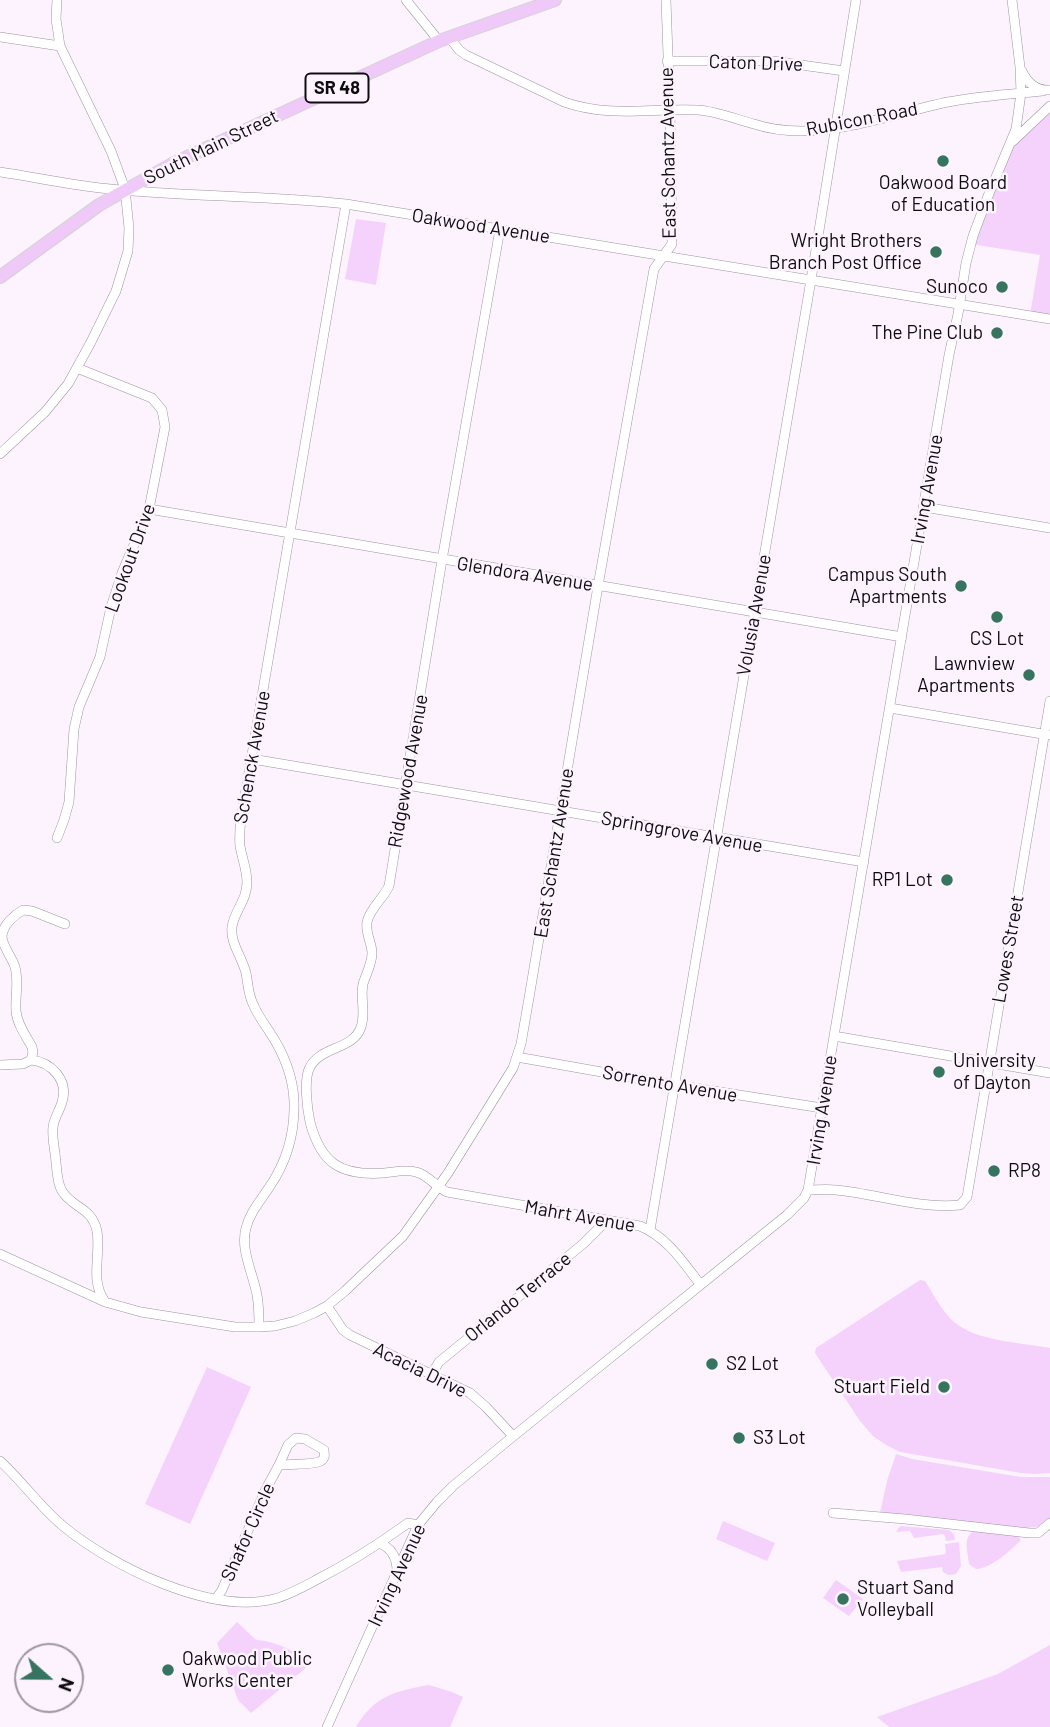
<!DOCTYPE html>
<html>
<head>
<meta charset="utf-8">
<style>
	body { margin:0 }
	#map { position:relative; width:1050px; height:1727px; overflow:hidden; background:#fcf3fe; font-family:Barlow,sans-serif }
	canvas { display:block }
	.north { position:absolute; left:14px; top:1643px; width:70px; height:70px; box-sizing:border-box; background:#fcf3fe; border:2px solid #9d979f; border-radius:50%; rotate:111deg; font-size:19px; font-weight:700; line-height:28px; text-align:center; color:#0f0c10 }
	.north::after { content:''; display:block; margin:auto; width:24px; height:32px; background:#367460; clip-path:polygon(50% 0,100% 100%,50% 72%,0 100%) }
</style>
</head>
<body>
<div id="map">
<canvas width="1050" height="1727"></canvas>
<div class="north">N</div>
</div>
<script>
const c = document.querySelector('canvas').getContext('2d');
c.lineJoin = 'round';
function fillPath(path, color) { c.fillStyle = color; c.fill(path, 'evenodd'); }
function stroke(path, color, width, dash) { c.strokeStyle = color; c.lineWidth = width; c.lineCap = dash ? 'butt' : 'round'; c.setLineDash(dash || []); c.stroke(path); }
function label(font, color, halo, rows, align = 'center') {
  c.font = font + ' Barlow,sans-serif'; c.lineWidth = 5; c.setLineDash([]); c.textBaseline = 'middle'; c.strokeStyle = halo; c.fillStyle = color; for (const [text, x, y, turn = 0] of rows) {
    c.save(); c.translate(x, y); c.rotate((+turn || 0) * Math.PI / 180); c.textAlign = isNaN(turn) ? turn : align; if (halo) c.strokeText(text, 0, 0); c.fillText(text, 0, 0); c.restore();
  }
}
fillPath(new Path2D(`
	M1050,106V319L1030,315L1040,255L971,244L1011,143Z
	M356,219L386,223L376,285L345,279Z
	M920,1280L925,1281C934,1295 942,1311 954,1322C976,1341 1022,1343 1050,1348V1473L1034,1474L1021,1473L900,1452L886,1445L873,1436L860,1421L815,1353L816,1348Z
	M207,1367L251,1387L190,1524L145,1504Z
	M896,1454L912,1459L1021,1477H1050V1519L1037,1527L1026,1528L880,1513L887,1481Z
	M723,1521L775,1543L767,1561L716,1539Z
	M900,1526L949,1530L954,1534L955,1540L946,1541L945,1536L943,1534L914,1538L910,1531L896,1532Z
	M974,1531L1018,1535L1021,1540C1010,1551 992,1568 976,1569L969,1564C968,1552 962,1538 974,1531Z
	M959,1542L961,1566L956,1574L948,1575L943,1572L942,1567L901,1572L897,1561L946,1554L945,1544Z
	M836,1580L863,1599L849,1616L823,1598Z
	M237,1622L256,1640C277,1641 294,1652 313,1662L251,1713L238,1700L217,1643Z
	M1050,1645V1727H889L877,1717L998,1674Z
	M429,1685L452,1692L463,1697L450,1727H356C374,1696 395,1691 429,1685Z`), '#f4d2fc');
const minor = new Path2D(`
	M406,0L439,41
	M0,37L60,46
	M449,37L459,50L466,55L564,102C610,118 650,108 697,110C717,111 735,119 754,124C769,129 785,131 801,131C850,131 900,112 948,102C979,96 1011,94 1043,91
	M667,61H773L844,71
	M1022,71C1027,83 1037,91 1050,90
	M1013,141L1050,106
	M0,172C33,177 67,184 100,188C182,197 264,195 346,204L1050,319
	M500,229L442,560L389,886C383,899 370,908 367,922C365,933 372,943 372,953C372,964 366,974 363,984C360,998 366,1013 361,1027C353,1051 320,1045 309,1069C304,1081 307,1108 310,1122C321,1164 341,1176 384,1173C394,1172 406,1169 416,1172C427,1174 436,1187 447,1192L640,1226C667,1237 683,1262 700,1284
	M0,454L45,412L68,384L91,342L116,291L128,251L129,228L125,189L111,151L60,46L56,19L57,0
	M924,507L1050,528
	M149,509L902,637
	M890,708L1048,735
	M252,759L864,862
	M57,838L64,820L69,802L74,729L79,707L100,657L111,607L122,573L149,509L165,427L162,410L152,398L77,368
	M834,1036L1050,1073
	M517,1057L675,1085L822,1108
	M31,1060C51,1062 69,1080 62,1102C60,1110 54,1118 53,1127C52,1136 54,1145 55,1154C57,1166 56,1181 62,1191C72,1208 92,1207 97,1231C101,1254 90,1280 104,1300
	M31,1060L33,1052L32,1047C26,1036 17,1024 16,1011C15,997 19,981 15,967C12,957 2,946 2,936C3,925 14,915 23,910L32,911L65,924
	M0,1065L23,1064L31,1060
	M808,1190C817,1190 827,1189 836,1190C878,1194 917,1209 960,1205L967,1197L1050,701
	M650,1230L814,262L856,0
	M0,1254L105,1302L141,1312L235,1327H259L275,1326L295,1321L314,1313L327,1306L345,1291L403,1236L448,1173L513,1068L521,1044L530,992L598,586L654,269L672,244L670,110L666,0
	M327,1306L343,1330L350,1335L470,1393L486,1407L513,1436
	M259,1327C259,1317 259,1306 257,1295C253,1273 240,1250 246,1228C250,1212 261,1200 270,1186C287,1161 295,1131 294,1101C293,1075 283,1052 269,1031C263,1022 257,1014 253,1004C248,994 248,983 246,973C242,957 230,943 232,927C234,911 247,901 247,882C247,870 242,858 240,846C239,837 240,828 241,819L346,204
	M431,1375L439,1362L583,1244L607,1220
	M296,1438L305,1439L324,1450C324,1455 326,1457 321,1461C314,1465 288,1464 279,1465L288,1445Z
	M0,1461C22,1481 40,1507 63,1526C111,1566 210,1615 274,1599C289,1595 303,1587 318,1579C349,1563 379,1544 408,1523L418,1525
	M833,1513L905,1519L1029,1533H1038L1050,1523
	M379,1543C392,1548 397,1558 397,1571
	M216,1599L222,1590L266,1489L279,1465
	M327,1727L418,1525L437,1502L453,1486L505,1443L787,1215L804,1198L808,1190L949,355L958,314L966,263L973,236L988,196L1016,129L1021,93L1020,67L1012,0`);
const major = new Path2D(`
	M0,277L99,205L174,163L439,41L555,0`);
stroke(minor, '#9d949f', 10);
stroke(major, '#d4d3d4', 14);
stroke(minor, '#fff', 9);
stroke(major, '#efcaf8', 12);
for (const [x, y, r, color] of [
	[943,161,7,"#367460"],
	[936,252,7,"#367460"],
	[1002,287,7,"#367460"],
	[997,333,7,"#367460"],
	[961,586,7,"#367460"],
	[997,617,7,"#367460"],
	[1029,675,7,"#367460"],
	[947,880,7,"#367460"],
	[939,1072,7,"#367460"],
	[994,1171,7,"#367460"],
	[712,1364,7,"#367460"],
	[944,1387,7,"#367460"],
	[739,1438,7,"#367460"],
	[843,1599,7,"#367460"],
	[168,1670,7,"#367460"]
]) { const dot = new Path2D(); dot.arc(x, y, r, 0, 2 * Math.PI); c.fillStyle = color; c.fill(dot); stroke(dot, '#fcf3fe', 2.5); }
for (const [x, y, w] of [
	[337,88,63]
]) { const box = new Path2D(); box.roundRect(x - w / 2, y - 14.5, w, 29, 5); c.fillStyle = '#fcf3fe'; c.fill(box); stroke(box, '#0f0c10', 2); }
label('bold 18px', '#0f0c10', null, [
	["SR 48",337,88]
]);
label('19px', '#0f0c10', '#fcf3fe', [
	["Caton Drive",756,63,2],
	["Rubicon Road",862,119,-11],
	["South Main Street",211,147,-26],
	["East Schantz Avenue",668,153,-91],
	["Oakwood Avenue",481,226,9],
	["Irving Avenue",927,489,-80],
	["Lookout Drive",130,558,-70],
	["Glendora Avenue",525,574,9],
	["Volusia Avenue",754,615,-80],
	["Schenck Avenue",252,757,-80],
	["Ridgewood Avenue",408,771,-80],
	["Springgrove Avenue",682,832,10],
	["East Schantz Avenue",554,853,-81],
	["Lowes Street",1008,949,-80],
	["Sorrento Avenue",670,1084,10],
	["Irving Avenue",822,1110,-81],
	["Mahrt Avenue",580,1216,10],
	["Orlando Terrace",518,1297,-39],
	["Acacia Drive",420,1370,26],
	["Shafor Circle",248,1532,-66],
	["Irving Avenue",397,1575,-65]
]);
label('19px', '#0f0c10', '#fcf3fe', [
	["Oakwood Board",943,183,"center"],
	["of Education",943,205,"center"],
	["Wright Brothers",922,241],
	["Branch Post Office",922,263],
	["Sunoco",988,287],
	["The Pine Club",983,333],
	["Campus South",947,575],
	["Apartments",947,597],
	["CS Lot",997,639,"center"],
	["Lawnview",1015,664],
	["Apartments",1015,686],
	["RP1 Lot",933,880],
	["University",953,1061,"left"],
	["of Dayton",953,1083,"left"],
	["RP8",1008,1171,"left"],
	["S2 Lot",726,1364,"left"],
	["Stuart Field",930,1387],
	["S3 Lot",753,1438,"left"],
	["Stuart Sand",857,1588,"left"],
	["Volleyball",857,1610,"left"],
	["Oakwood Public",182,1659,"left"],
	["Works Center",182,1681,"left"]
], 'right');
</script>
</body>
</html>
